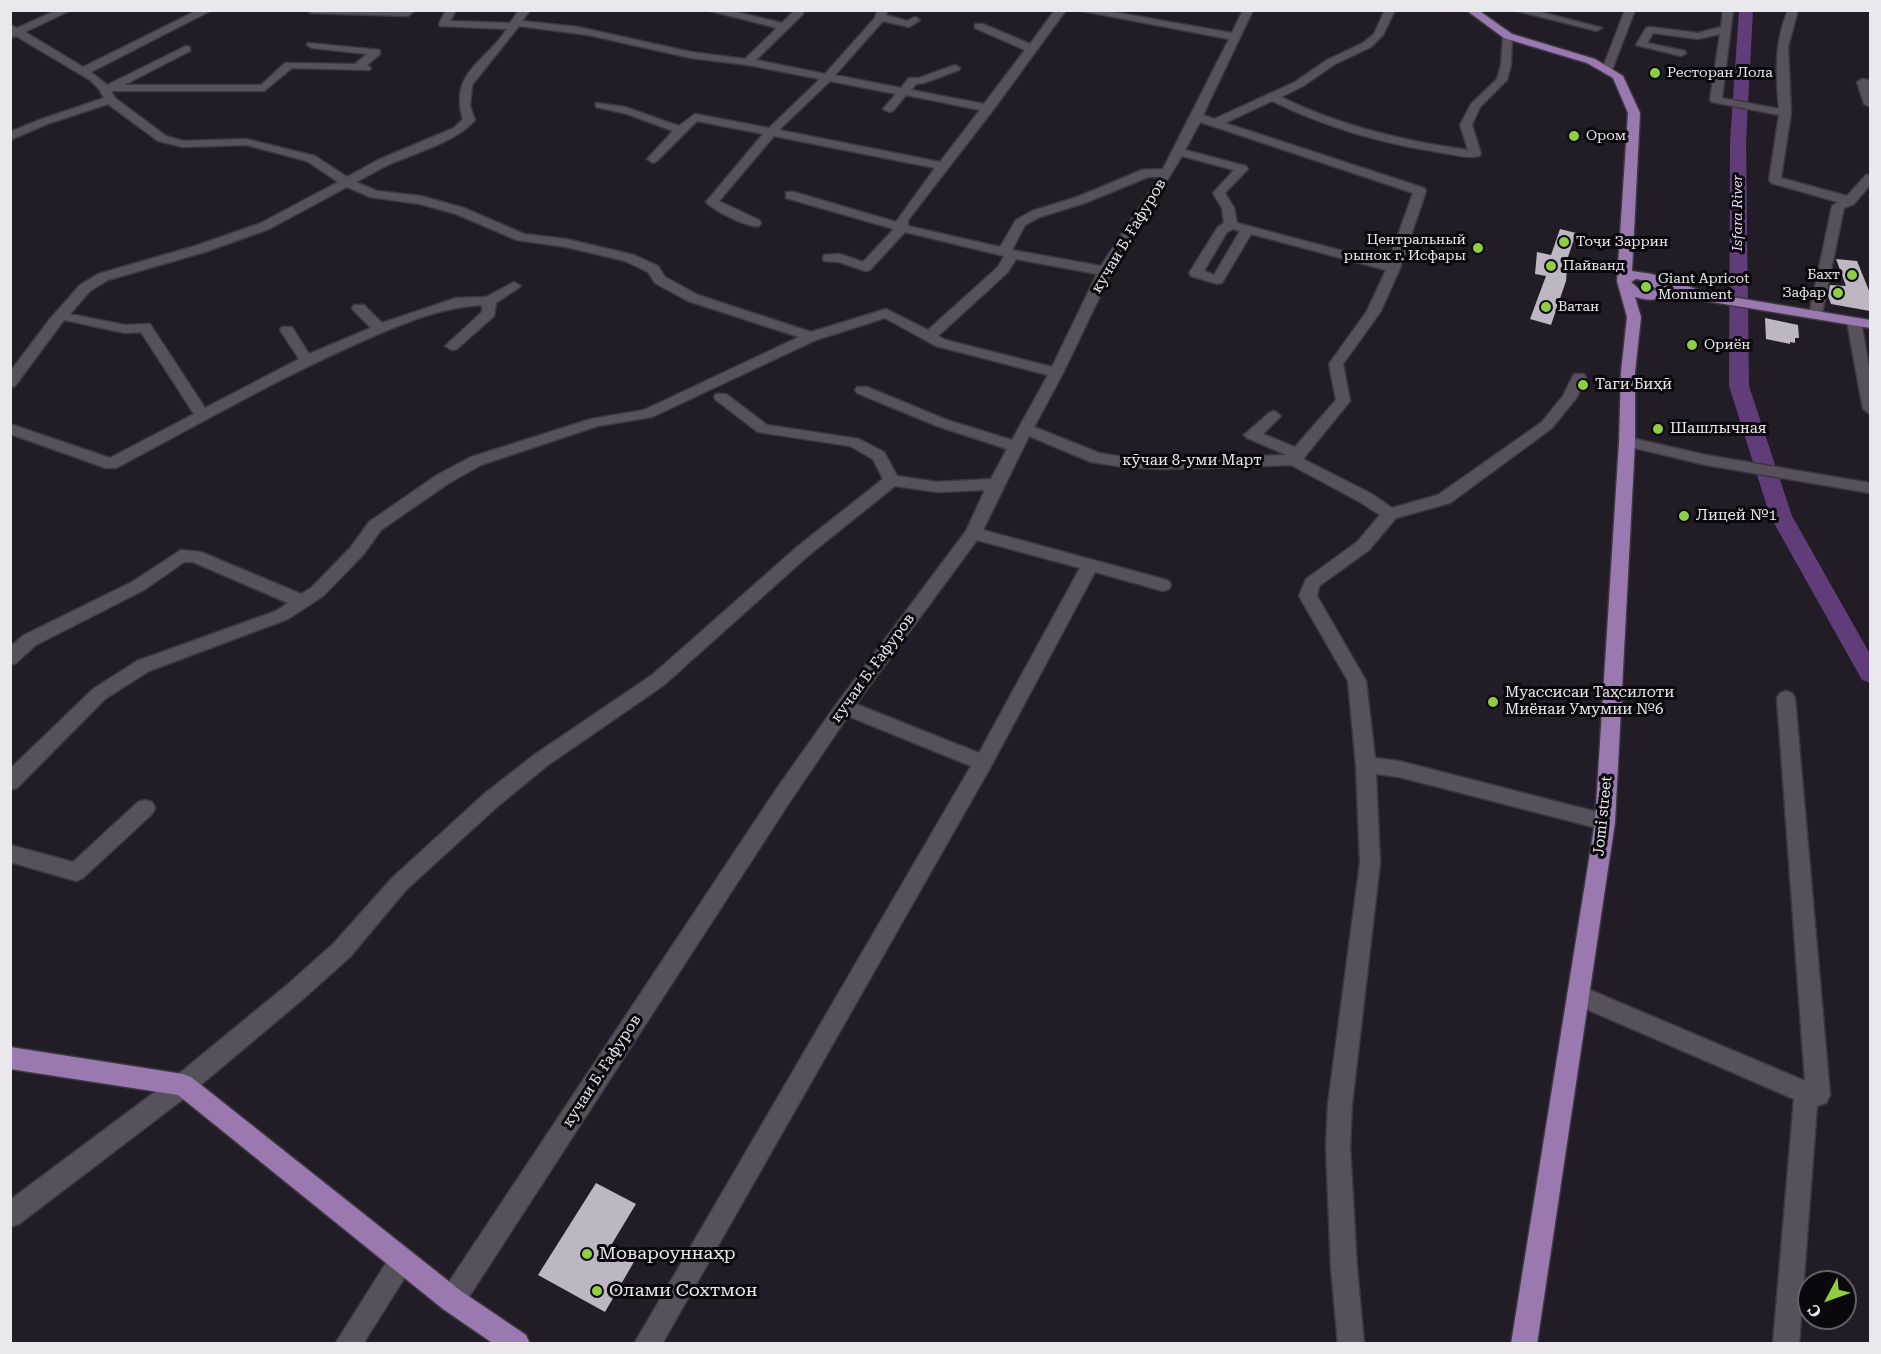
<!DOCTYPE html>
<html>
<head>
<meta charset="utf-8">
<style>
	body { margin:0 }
	#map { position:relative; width:1881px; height:1354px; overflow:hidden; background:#221c26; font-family:"Roboto Serif",serif }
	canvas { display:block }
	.frame { position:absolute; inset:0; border:12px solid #eae7ed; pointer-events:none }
	.north { position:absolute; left:1797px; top:1270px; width:60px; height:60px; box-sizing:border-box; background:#0a080c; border:2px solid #646166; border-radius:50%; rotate:229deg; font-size:16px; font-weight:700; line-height:24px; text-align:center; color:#eae7ed }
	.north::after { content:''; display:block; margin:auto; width:21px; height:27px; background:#8fcd42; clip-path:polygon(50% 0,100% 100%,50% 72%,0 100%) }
</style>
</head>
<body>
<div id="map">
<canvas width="1881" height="1354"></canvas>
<div class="frame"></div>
<div class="north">С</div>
</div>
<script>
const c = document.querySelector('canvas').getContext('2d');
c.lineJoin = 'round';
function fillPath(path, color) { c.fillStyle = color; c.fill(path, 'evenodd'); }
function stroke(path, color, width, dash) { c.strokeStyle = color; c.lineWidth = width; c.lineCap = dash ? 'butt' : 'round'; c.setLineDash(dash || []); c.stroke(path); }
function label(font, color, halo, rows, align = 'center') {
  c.font = font + ' "Roboto Serif",serif'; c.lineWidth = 6; c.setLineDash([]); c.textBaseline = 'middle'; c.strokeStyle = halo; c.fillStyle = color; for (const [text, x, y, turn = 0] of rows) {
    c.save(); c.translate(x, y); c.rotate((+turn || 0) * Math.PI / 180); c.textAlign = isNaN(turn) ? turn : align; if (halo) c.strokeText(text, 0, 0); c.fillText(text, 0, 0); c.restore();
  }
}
fillPath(new Path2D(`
	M1739,10H1753L1746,142L1749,386L1792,516L1870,654V683L1862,680L1770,516L1729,386L1730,142Z`), '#603d78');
fillPath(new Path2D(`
	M1560,229L1576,233L1568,257L1566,281L1551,325L1530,319L1546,276L1535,274L1537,252L1551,255Z
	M1836,259L1857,261L1870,293V311L1831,304L1828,296L1830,285L1846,286Z
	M1765,318L1798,325L1799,338H1795V343L1790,342V344L1766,339Z
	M596,1183L636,1204L610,1247L635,1260L605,1312L538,1275Z`), '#beb7c3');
const minor = new Path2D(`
	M57,10H71L25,32L83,67L198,10H212L91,72L107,85L186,46L190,47V51L124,85H261L285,63L355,64L367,54L312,48L307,45L308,43L380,50V54L367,65L371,68L370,70L292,68L264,91H111L115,98L166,136L183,141L246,139L315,156L347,177L378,160L454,128L463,119C449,72 485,63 507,29L440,26L439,24L446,10H456L450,21L510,23L519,10H530L522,21L578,27L691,52L745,59L777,28L707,10H728L782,23L795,10H803V14L756,60L825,74L874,19L878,10H888L886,15L907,21L915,17L920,20L909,27L883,21L835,75L901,88L909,78H919L955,65L960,68L959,70L924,83L916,84L911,90L984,104L1025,50L975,28V24H983L1030,44L1055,10H1066L993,110L908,220V226L1000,247L1016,220L1032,211L1077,197L1142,170L1163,169L1229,39L1077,10H1102L1232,33L1243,10H1253L1203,115L1214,119L1295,82L1327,60L1363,43L1374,34L1385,10H1395L1383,35L1371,47L1335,64L1303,86L1281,97C1340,126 1403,141 1468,150L1460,125L1471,104L1497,79L1501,65L1503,36L1512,34L1511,65L1507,80L1480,107L1472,125L1481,154L1479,156C1467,159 1451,154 1438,152C1380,143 1325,127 1272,101L1225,123L1424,188L1426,191L1400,268L1381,311L1343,364L1350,401L1303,459L1372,494L1392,508L1438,495L1542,422L1563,396L1574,374H1584L1586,377L1577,397L1552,428L1450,503L1396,518L1369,550L1319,586L1317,596L1366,681L1375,758L1399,761L1605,814L1612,816L1615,822L1612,828L1605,830L1399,777L1376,774L1380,863L1352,1104L1350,1146L1357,1268L1364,1344H1338L1331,1268L1326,1146L1328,1104L1360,863L1356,765L1348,681L1299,596L1306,579L1357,542L1380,515L1360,502L1291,465L1161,469L1124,467L1091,462L1029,436L983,530L1163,579L1169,581L1171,585L1169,589L1163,591L1095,572L990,768L662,1344H634L971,766L848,716L789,803L461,1309L452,1313L443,1309L439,1300L443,1291L775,791L838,702L966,531L985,490L937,492L895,486L809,555L664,685L548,765L498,806L406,890L350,957L303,999L191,1093L19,1224L10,1227V1200L175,1077L287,985L334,943L392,878L484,794L534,755L652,675L797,547L883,479L873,459L850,446L758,432L716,400L714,397L716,394H726L767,425L859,439L884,452L897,476L937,482L991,479L1007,449L937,426L857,393L855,390L857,387H867L947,420L1012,440L1048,375L936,346L885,318L816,340L652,417L598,426L481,465L449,483L381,530L363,555L323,596L288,619L149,671L105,699L17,788L10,790V769L93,689L137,661L276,611L288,603L193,562H184L144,590L36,645L16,663L10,665V647L24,635L132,582L181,550L201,552L301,594L311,588L351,547L369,522L437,475L471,457L591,419L644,410L799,337L688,301L655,283L648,272L625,261L566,247L517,240L456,214L420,204L370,197L347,187L269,229L205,252L108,280L90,291L70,314L125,325L150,324L205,408L299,359L280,330L282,327H292L309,354L371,328L354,311L352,308L354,305H364L382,323L456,298L486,297L514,282L521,286L496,303L494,316L457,349L452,350L445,346L482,312V305C441,307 402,324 365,340C280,377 199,424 116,468H106L10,434V424L110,458L194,414L141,332L125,333L64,320L15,386L10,387V372L50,319L80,285L98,274L195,246L261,223L338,182L307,161L246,145L183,147L158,141L108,104L47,124L10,140V132L39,120L104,98L99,89L90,80L16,36L10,38V25L17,28ZM519,26L588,35L691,58L748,65L820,79L769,128L695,114L679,126L625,107L596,103V107L627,114L673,131L647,159L653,163L657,161L697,121L763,134L706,202C714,211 748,228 759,226L761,223L759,220L719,201L774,136L935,168L896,222L794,192H786V198L894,229L863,262L840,254L824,255L823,258L824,261L839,262L865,271L870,270L905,232L1004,256L998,267L928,330L886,309L811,332L698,295L665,277L658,266L634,255L566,239L524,234L464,208L421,196L377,191L356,182C368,176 379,169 390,164C416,153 457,141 475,120L470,106L472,85ZM830,81L896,94L883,109L889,112L893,111L906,95L980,110L940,162L779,130ZM1200,122L1413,193L1388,263L1237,223L1234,208L1225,193L1248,169L1246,166L1185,150ZM1182,156L1234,170L1213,193L1222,208L1224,223L1218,227L1189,273L1191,276L1217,284L1222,283L1251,234L1386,270L1367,311L1329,364L1336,400L1295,447L1263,434L1281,416L1274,411L1269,413L1244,435L1247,438L1287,455L1161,459L1124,457L1099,453L1034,427L1063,373L1112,271ZM1148,177H1159L1101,266L1012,250L1025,225L1040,217L1085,203ZM1233,229L1240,231L1214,275L1204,271L1227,232ZM1016,259L1097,274L1052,367L946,340L938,336L1008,272ZM977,540L1080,568L979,753L856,704Z
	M306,10H415L408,16L311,13Z
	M1513,10H1533L1602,28L1597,31Z
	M1625,10H1635L1612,70L1611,72H1603L1602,70Z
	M1723,10H1733L1722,98L1779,109C1776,75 1774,43 1788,10H1798L1788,47L1791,113L1781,178L1847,196L1866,175H1870V185L1854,204L1844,208L1821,318H1811L1809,315L1832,206L1838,202L1771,183L1769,180L1779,115L1712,102L1710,100L1720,34L1698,39L1653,33L1647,43L1685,51L1686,53L1681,56L1636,45L1646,28L1650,27L1698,33L1721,27Z
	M1862,79L1870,80V107L1864,104L1857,82Z
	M1854,318L1861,322L1870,373V414L1863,409L1847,322Z
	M1627,437L1706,455L1870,483V493L1706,465L1622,445L1619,442L1622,439Z
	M1786,691L1792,693L1795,698L1830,1095L1826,1103L1817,1106L1799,1344H1773L1794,1099L1570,1002L1567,995L1570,988L1578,985L1805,1081L1777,698L1780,693Z
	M145,800L152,802L155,808L152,814L83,878L76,881L10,862V845L73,862L138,802Z
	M402,1248L411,1252L415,1261L363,1344H335L393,1252Z`);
const major = new Path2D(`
	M1466,10H1478L1512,34L1595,59L1623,76L1640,113L1632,271L1652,274L1708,293L1870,320V328L1706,301L1669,289C1661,302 1649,301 1635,297L1641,317L1635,372V442L1615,822L1537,1344H1511L1595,822L1619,442L1621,372L1627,317L1617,281L1628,113L1613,78L1587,63L1504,38ZM1636,279L1647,281L1656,289L1651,292L1640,290L1631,282Z
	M10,1047L183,1074L191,1077L461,1291L526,1335L530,1344H494L443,1309L178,1095L10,1069Z`);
stroke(minor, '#3c3840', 3);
stroke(major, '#3c3840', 3);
fillPath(minor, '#57515c');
fillPath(major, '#9a79b1');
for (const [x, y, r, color] of [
	[1655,73,6,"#8fcd42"],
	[1574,136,6,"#8fcd42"],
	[1564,242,6,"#8fcd42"],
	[1478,248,6,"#8fcd42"],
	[1551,266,6,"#8fcd42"],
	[1852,275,6,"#8fcd42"],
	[1646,287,6,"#8fcd42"],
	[1838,293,6,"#8fcd42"],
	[1546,307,6,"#8fcd42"],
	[1692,345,6,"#8fcd42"],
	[1583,385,6,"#8fcd42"],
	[1658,429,6,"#8fcd42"],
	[1684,516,6,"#8fcd42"],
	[1493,702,6,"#8fcd42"],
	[587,1254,6,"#8fcd42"],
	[597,1291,6,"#8fcd42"]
]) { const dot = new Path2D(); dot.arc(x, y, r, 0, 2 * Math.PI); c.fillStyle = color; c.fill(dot); stroke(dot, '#0a080c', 2); }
label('14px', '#eae7ed', '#0a080c', [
	["Ресторан Лола",1667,73],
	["Ором",1586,136],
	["Центральный",1466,240,"right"],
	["рынок г. Исфары",1466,256,"right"],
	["Тоҷи Заррин",1576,242],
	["Пайванд",1563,266],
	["Бахт",1840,275,"right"],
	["Giant Apricot",1658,279],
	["Monument",1658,295],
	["Зафар",1826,293,"right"],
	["Ватан",1558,307],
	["Ориён",1704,345]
], 'left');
label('italic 14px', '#ebd7fb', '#0a080c', [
	["Isfara River",1738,213,-90]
]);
label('15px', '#eae7ed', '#0a080c', [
	["кучаи Б. Ғафуров",1129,236,-59],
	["кӯчаи 8-уми Март",1192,461],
	["кучаи Б. Ғафуров",873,668,-54],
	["Jomi street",1603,816,-84],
	["кучаи Б. Ғафуров",602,1071,-57]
]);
label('15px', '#eae7ed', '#0a080c', [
	["Таги Биҳӣ",1595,385],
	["Шашлычная",1670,429],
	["Лицей №1",1696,516],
	["Муассисаи Таҳсилоти",1505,693],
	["Миёнаи Умумии №6",1505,710]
], 'left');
label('18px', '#eae7ed', '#0a080c', [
	["Мовароуннаҳр",599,1254],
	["Олами Сохтмон",609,1291]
], 'left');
</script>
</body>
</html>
